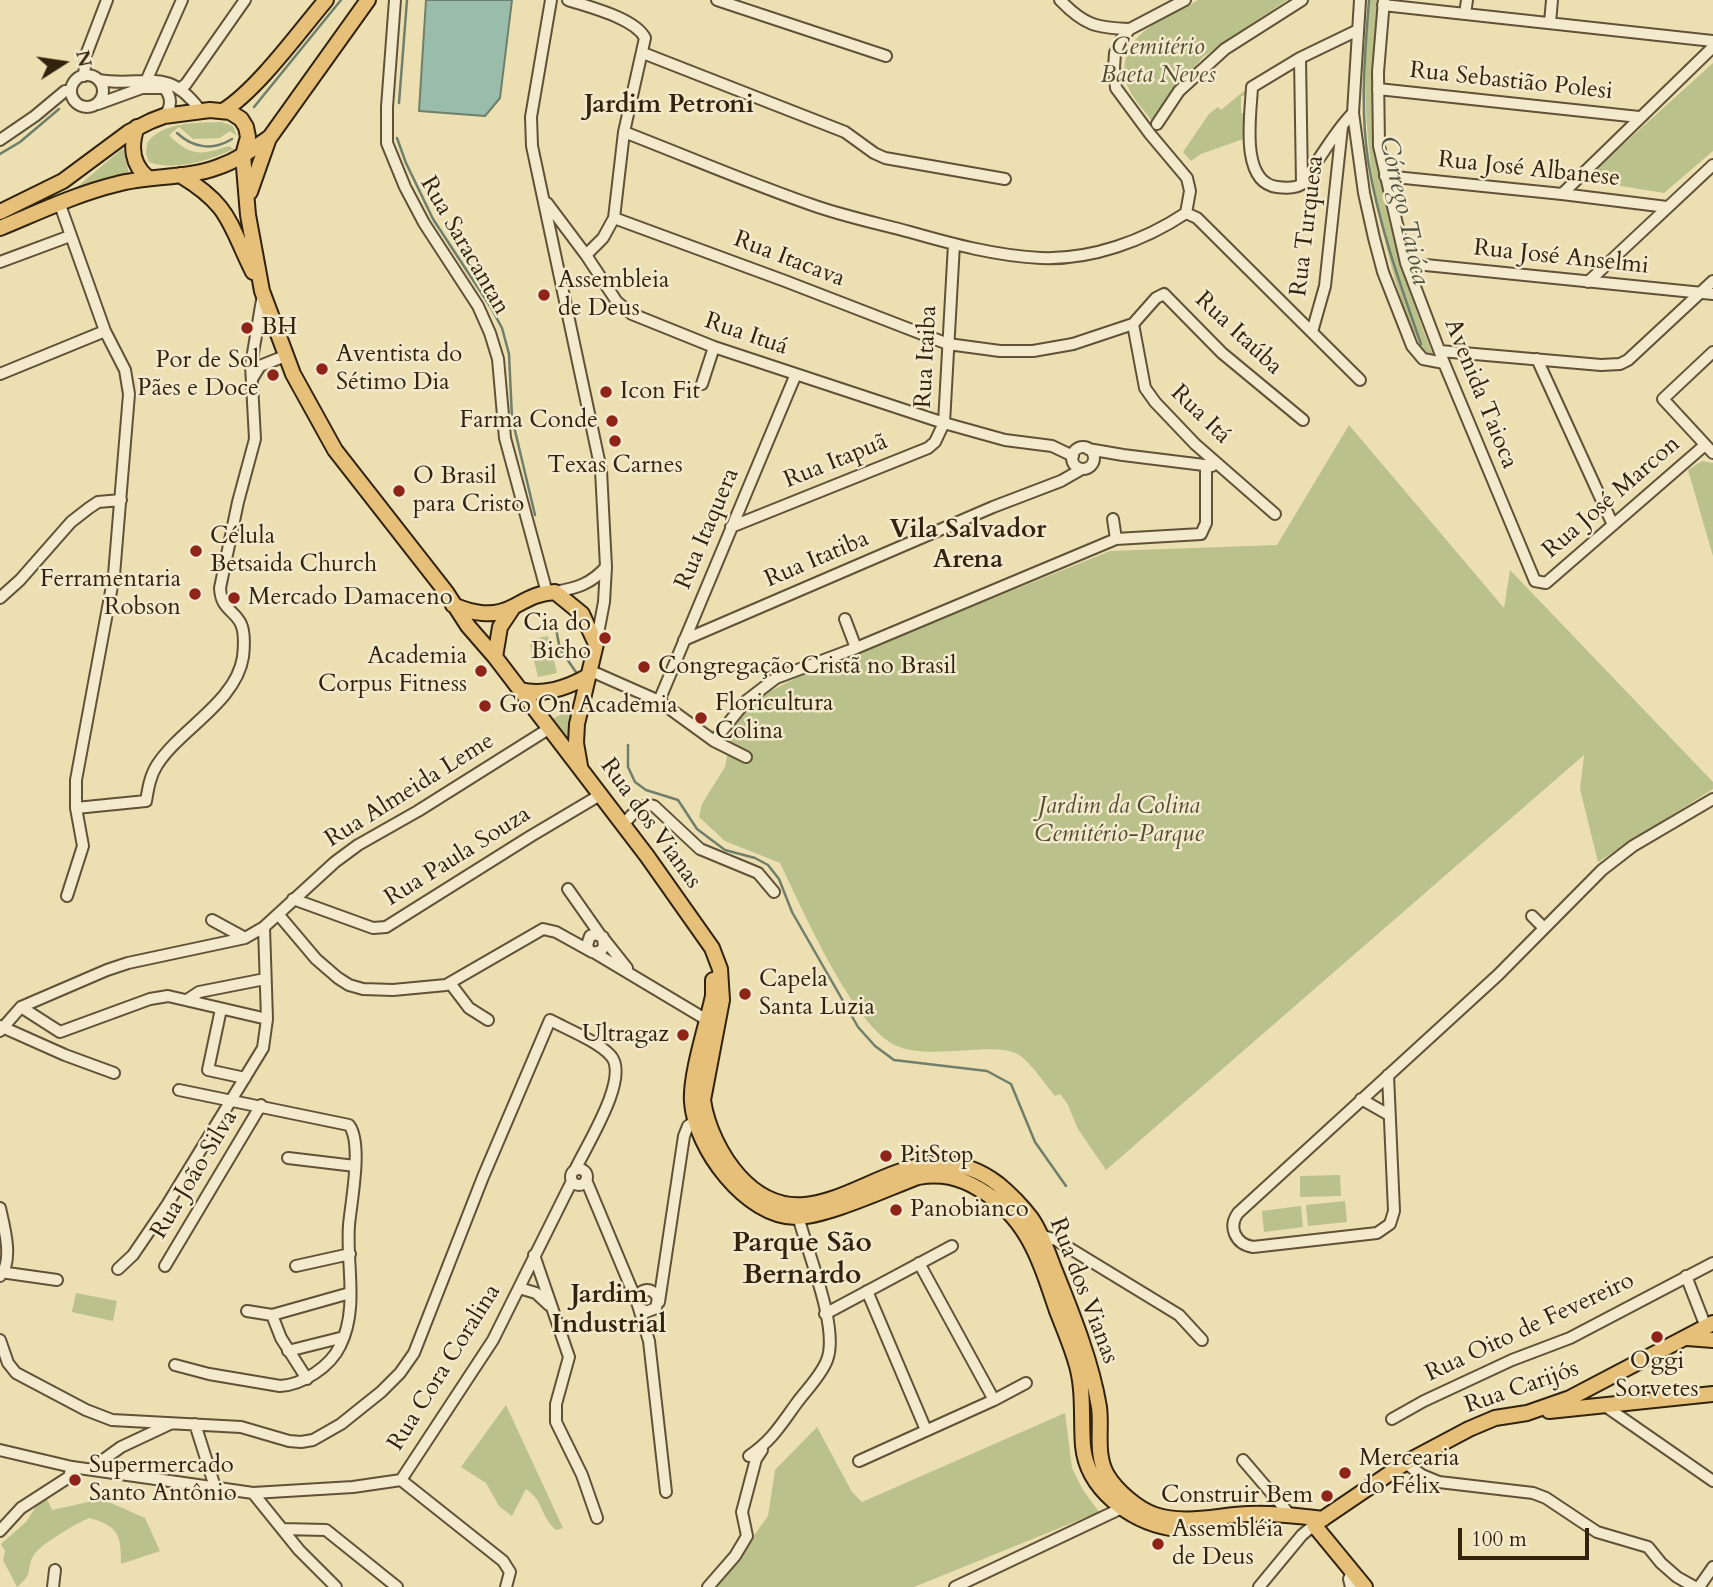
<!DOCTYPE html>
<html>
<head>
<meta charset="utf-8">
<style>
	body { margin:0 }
	#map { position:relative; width:1713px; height:1587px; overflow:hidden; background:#ecdfb2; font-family:Cardo,serif }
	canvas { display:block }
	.north { position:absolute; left:28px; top:28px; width:70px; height:70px; -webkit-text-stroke:5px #f3eacd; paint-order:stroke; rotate:78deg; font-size:19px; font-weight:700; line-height:28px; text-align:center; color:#32230e }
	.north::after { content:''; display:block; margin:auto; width:24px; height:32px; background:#32230e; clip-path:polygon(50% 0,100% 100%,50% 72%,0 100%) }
	.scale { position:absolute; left:1458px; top:1528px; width:131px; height:32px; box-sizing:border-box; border:4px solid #32230e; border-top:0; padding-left:9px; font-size:21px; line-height:24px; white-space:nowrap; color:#32230e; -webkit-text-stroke:5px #f3eacd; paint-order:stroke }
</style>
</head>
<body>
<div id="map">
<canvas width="1713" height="1587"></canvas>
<div class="north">N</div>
<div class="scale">100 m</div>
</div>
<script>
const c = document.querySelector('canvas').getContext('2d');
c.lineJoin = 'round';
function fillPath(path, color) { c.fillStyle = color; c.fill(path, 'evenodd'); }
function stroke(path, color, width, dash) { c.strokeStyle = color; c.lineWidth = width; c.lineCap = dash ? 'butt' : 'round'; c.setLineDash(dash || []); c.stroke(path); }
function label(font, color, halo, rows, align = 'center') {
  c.font = font + ' Cardo,serif'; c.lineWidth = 5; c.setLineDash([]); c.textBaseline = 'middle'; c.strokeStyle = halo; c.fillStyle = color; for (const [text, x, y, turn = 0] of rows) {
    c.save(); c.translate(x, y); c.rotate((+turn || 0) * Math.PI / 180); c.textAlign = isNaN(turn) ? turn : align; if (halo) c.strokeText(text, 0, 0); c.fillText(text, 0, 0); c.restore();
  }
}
fillPath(new Path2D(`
	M1198,0H1287L1203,57L1151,120C1144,110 1134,100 1129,89C1125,82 1124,70 1125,62C1132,26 1171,18 1198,0Z
	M1370,0H1379C1376,35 1372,71 1373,107C1376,192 1402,276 1433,355L1429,357C1407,328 1397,288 1388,253C1366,164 1360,92 1370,0Z
	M1713,63V151L1664,193L1584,180Z
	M1244,91L1248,95L1241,96V113H1247L1246,138L1201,154L1191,161L1183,152L1209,114L1218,107L1221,110Z
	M222,122L233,126L237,136L230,131L220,138L193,139L179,127L169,135C190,157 202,155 229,146L234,149C210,160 175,172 149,162L146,154L147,143C163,121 197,123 222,122Z
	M123,148L129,174L77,187Z
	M1349,425L1504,608L1510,570L1713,782V789L1598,862L1580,789L1584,755L1106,1170L1078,1129L1067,1103L1060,1094L1055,1096C1045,1084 1031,1063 1019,1055C997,1040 930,1061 897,1046C853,1027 802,908 780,863L725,841L699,817L702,804L725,767L734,721L765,694L796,678L1110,551L1277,545Z
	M1702,461L1713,463V556L1688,470Z
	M548,636L557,673L538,677L529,640Z
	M565,712H572L573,749L551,720Z
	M1340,1175L1341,1196L1300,1197V1176Z
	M1345,1201L1347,1222L1308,1226L1306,1205Z
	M1301,1206L1303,1227L1264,1232L1262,1211Z
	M76,1293L117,1301L113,1321L72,1312Z
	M506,1405L563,1528L556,1530C539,1515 545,1502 526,1489L512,1516L499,1506L486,1483L461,1467Z
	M1065,1413L1072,1468L1083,1490L1099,1512L914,1587H717L768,1516L775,1470L817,1427L852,1492L862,1502Z
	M46,1497L52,1510L98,1500L111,1503L145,1518L160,1551L121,1564C121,1535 119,1526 89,1518C77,1523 39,1545 34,1555C25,1569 35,1573 17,1587L3,1560L5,1551L1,1544L26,1522L37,1505Z`), '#bbc18a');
const water = new Path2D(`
	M426,0H512L500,98L485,116L419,111Z`);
fillPath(water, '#99bdaa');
stroke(water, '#707f6c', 2);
stroke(new Path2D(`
	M1369,0C1365,53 1360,107 1368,160C1378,223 1400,284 1421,344
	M399,103L407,0
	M254,107L341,0
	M177,133C193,148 213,151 232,139
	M397,138L406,163L433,219L490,306L502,328L509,354L512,418L535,515
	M0,154L20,142L59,109
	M554,619L560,649L578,675
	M628,745V767L635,782L646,790L678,800L697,829L725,850L755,858L768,865L779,879L792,912L858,1027L875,1046L894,1060L987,1071L1011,1084L1035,1142L1066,1186`), '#707f6c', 2.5);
const minor = new Path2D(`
	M395,0L387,107V143L405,187L424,223L478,306L490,333L498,359L505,438L547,593
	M551,0L531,117L532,146L601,470L606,567L604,602L596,644
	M568,0C589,7 635,18 645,38L624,132L614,218L603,238L586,255
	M717,0L886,56
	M1060,0C1084,25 1096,28 1130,29
	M1185,0L1130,29L1122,38L1115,53L1114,68L1116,88L1150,134L1187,178L1190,191L1186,213
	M1360,0L1353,113L1364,193L1374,238L1383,272L1412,346L1423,359L1444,363
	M1384,0L1378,72L1379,146L1406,263L1444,363L1535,581L1546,583L1705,445
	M1383,5L1713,41
	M1465,14L1467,0
	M1550,23L1552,0
	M643,53L845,132L874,153L885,158L1005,179
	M1300,58L1302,184
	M71 91a16 16 0 1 1 32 0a16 16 0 1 1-32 0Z
	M84,76L86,55L107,0
	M147,79L182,0
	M99,80C145,88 166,64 200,110
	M181,88L186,84L245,0
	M1378,89L1639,117
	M98,104L142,88H164C172,97 172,107 164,116
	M1353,113C1339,127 1329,144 1318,160C1313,167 1309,177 1303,183C1297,189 1285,188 1277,187C1239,182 1251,113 1252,87L1300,58L1358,30
	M1157,124L1179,91L1225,49L1302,0
	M624,132C689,157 753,185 818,207C848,217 880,224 910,232C952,244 997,256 1041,258C1091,260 1144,241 1186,213
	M0,140L35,116L65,91H71
	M1385,176L1562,194L1667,207
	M1562,194L1713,47
	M59,202L105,331L125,370L129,394L114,575L76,780V808L83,846L67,896
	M547,203L586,255L617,302L632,314L714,347L944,423L1005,440L1052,446L1073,456
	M1186,213L1197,218L1360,380
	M614,218L785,281L948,344L1000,351H1033L1073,344L1133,324L1156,298L1164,294L1222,353L1303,420
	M0,262L70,236
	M1406,263L1713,294
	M1588,282L1713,165
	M1133,324L1145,388L1155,402L1195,444L1275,514
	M1312,332L1325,286L1342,127
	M1440,351L1601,365L1620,364L1628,360L1713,281
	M1713,352L1663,399L1713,453
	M1537,359L1613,525
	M0,374L105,331
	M252,379L260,366L285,356
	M702,384L714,347
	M1072 458a11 11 0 1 1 22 0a11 11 0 1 1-22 0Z
	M1088,449L1123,455L1212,466
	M1113,519L1116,539
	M731,527L928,448L935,442L944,423L954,244
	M555,592C577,588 591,584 606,567
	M0,598L20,580L71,522L89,508L98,502L121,500
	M845,619L856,648
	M684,640L993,507L1061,481L1082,469
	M591,671L659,701L714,741L746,757
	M659,701L796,374
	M714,741L746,701L776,678L856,648L1116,539L1201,534L1206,523V466
	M76,808L146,801C148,789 150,776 157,765C180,729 236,702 243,657C244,648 245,633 241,624C234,609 221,610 220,588L238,502L255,439L251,365L263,294
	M623,825C632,815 640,802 654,806L700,849L758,873L774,892
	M568,889L601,936
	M293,899L373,928L386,927L531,836L600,795
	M278,914L316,959L338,978L349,985L363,989L393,990L446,985L543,929L556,932L592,952C597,953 601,952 604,947L603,937L595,934L590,936L587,945L589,950
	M1532,916L1544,928
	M212,920L245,938
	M604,939L627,968
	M595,953L712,1023
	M450,983L469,1008L488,1020
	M187,1000L199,992L265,979
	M21,1007L60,1032L150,999L168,996L267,1019
	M221,1009L208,1070L245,1078
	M0,1026L65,1055L114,1073
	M0,1031L21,1007L107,970L128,963L245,938L264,927L335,862L358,845L418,811L550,728
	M1388,1075L1394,1211L1390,1224L1377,1233L1253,1247C1235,1244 1228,1227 1238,1213L1498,975L1602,870L1633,846L1713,799
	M1361,1099L1389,1115
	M288,1158L355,1166
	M571 1177a8 8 0 1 1 16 0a8 8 0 1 1-16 0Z
	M586,1180L637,1302
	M0,1208C4,1226 14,1261 0,1276
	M1040,1235L1056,1240L1179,1315L1202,1340
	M534,1255L569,1357L556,1404V1422L582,1475L597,1518
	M919,1263L994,1400
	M165,1266L261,1105
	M296,1266L350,1254
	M118,1269L133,1255L167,1205L263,1048L267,1019L264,927
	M0,1272L57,1280
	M1686,1276L1706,1327
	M519,1288L536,1293L549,1305
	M867,1291L926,1430
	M659,1302L684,1136L688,1126L700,1118
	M640,1308L646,1312L656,1308L658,1298C652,1286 638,1288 637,1302L649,1341L666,1492
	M247,1311L272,1315L281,1338L307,1379
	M825,1314L952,1246
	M272,1315L350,1293
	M0,1340L8,1363L16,1373L86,1410L112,1420L241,1427L289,1441L301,1442L313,1440L341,1424L381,1392L400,1373L414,1353L483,1177L550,1020C567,1029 599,1042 611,1056C630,1078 586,1146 575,1170
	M288,1351L344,1337
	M175,1365L209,1374L280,1386C302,1385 330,1367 340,1346C359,1309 346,1264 349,1225C351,1202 363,1143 349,1125L179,1090
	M1605,1406L1713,1481
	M1392,1419L1424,1401L1512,1360L1570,1338L1713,1263
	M195,1424L215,1487
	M0,1450L72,1467L253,1493L353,1487L401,1480L493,1340L572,1181
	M749,1456C772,1440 780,1426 796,1404C806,1390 821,1376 827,1360C840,1327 805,1247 797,1212
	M1243,1460L1291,1516
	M859,1461L994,1400L1026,1383
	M1405,1463L1422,1475L1439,1482L1533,1493L1546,1498L1597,1532L1648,1547L1661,1563L1677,1577L1695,1587
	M92,1468L121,1447L170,1424
	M401,1480L503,1561L510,1572L506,1587
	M253,1493L299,1550L336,1587
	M282,1529L326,1530L397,1587
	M0,1531L21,1508L69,1477L72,1467
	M53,1587L55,1570
	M708,1587L735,1556L747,1536L742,1512L756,1459L762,1450
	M955,1587L1122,1508
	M1259,1587L1302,1535L1314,1525
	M1351,1587L1349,1579L1352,1571
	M1699,1587L1713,1567`);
const major = new Path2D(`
	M223,111C257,90 299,32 326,0
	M137,127C130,146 132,165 148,178
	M180,175C231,206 228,222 253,272
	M250,192L269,138
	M0,212L63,181L129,132L151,121L164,116L210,110L230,112L241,119L246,127L248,137L243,155L248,215L262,291L293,374L335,450L446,592L468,626L495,657L647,856L712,948L720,969L722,1000L703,1100C707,1127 721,1156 739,1176C821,1267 902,1110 998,1184C1010,1194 1021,1205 1031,1218C1041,1232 1047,1250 1053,1266C1071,1311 1091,1359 1099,1407C1102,1429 1095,1454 1107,1475C1116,1490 1137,1509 1155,1515C1185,1525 1219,1515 1249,1514C1274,1513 1299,1516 1323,1519
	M0,228C39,212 76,194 117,184C150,175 186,179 218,167C238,160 253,149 270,137L368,0
	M453,605C472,613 493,618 513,607C528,599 537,593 555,592L582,614L596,644L577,724L576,743L580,766
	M495,657L500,627L512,609
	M520,690C544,696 567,688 588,676
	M713,980V996C707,1024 690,1075 692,1102C695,1148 746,1217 796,1217C826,1217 888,1188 918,1177C941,1173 959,1177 979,1189C1028,1217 1040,1261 1057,1311C1064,1329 1072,1347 1077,1366C1084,1391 1081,1420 1083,1446C1087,1489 1130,1521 1170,1528
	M1687,1338L1713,1340
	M1549,1411L1713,1394
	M1315,1524L1405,1463L1469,1429L1495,1418L1527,1413L1570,1398L1713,1323
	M1314,1525L1365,1587`);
stroke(minor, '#605237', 14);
stroke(major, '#32230e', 18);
stroke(minor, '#f3eacd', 10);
stroke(major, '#e6c079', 14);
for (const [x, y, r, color] of [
	[544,295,7,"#8f2418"],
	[247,328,7,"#8f2418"],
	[322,369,7,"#8f2418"],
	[273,375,7,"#8f2418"],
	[606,392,7,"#8f2418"],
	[612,421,7,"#8f2418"],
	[615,441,7,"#8f2418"],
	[399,491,7,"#8f2418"],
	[196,551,7,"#8f2418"],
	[195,594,7,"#8f2418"],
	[234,598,7,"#8f2418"],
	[605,638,7,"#8f2418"],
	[644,667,7,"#8f2418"],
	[481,671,7,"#8f2418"],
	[485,706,7,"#8f2418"],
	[701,718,7,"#8f2418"],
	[745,994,7,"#8f2418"],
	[683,1035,7,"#8f2418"],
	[886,1156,7,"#8f2418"],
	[896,1210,7,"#8f2418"],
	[1657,1337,7,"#8f2418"],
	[1345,1473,7,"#8f2418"],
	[75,1480,7,"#8f2418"],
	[1327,1496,7,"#8f2418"],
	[1158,1544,7,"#8f2418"]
]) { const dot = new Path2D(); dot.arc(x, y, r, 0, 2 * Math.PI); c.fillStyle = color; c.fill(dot); stroke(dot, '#f3eacd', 2.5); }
label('italic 24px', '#544a2d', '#f3eacd', [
	["Cemitério",1158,48],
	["Baeta Neves",1158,76],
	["Jardim da Colina",1119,807],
	["Cemitério-Parque",1119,835]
]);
label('24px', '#32230e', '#f3eacd', [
	["Rua Sebastião Polesi",1511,82,6],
	["Rua José Albanese",1529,170,6],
	["Rua Turquesa",1308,226,-83],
	["Rua Saracantan",464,246,60],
	["Rua José Anselmi",1561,258,6],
	["Rua Itacava",789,260,21],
	["Rua Itaúba",1238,334,43],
	["Rua Ituá",746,335,19],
	["Rua Itaiba",927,357,-87],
	["Avenida Taioca",1480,394,68],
	["Rua Itá",1200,415,44],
	["Rua Itapuã",836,462,-22],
	["Rua José Marcon",1612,498,-41],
	["Rua Itaquera",708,529,-67],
	["Rua Itatiba",817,560,-23],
	["Rua Almeida Leme",410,791,-32],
	["Rua dos Vianas",650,824,54],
	["Rua Paula Souza",458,857,-32],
	["Rua João Silva",195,1175,-59],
	["Rua dos Vianas",1083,1291,69],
	["Rua Oito de Fevereiro",1530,1328,-25],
	["Rua Cora Coralina",445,1368,-58],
	["Rua Carijós",1522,1388,-19]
]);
label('24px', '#32230e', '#f3eacd', [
	["Assembleia",558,281],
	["de Deus",558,309],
	["BH",261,328],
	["Aventista do",336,355],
	["Sétimo Dia",336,383],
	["Por de Sol",259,361,"right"],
	["Pães e Doce",259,389,"right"],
	["Icon Fit",620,392],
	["Farma Conde",598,421,"right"],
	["Texas Carnes",615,466,"center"],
	["O Brasil",413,477],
	["para Cristo",413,505],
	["Célula",210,537],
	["Betsaida Church",210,565],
	["Ferramentaria",181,580,"right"],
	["Robson",181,608,"right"],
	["Mercado Damaceno",248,598],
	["Cia do",591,624,"right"],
	["Bicho",591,652,"right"],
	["Academia",467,657,"right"],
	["Corpus Fitness",467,685,"right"],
	["Congregação Cristã no Brasil",658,667],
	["Floricultura",715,704],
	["Colina",715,732],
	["Go On Academia",499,706],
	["Capela",759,980],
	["Santa Luzia",759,1008],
	["Ultragaz",669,1035,"right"],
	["PitStop",900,1156],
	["Panobianco",910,1210],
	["Oggi",1657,1362,"center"],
	["Sorvetes",1657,1390,"center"],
	["Mercearia",1359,1459],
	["do Félix",1359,1487],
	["Supermercado",89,1466],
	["Santo Antônio",89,1494],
	["Construir Bem",1313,1496,"right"],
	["Assembléia",1172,1530],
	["de Deus",1172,1558]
], 'left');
label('bold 26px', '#32230e', '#f3eacd', [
	["Jardim Petroni",669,106],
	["Vila Salvador",968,531],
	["Arena",968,561],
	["Jardim",609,1296],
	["Industrial",609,1326]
]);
label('italic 26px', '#51513d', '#f3eacd', [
	["Córrego Taióca",1403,211,77]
]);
label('bold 28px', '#32230e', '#f3eacd', [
	["Parque São",802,1245],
	["Bernardo",802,1277]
]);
</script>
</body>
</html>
